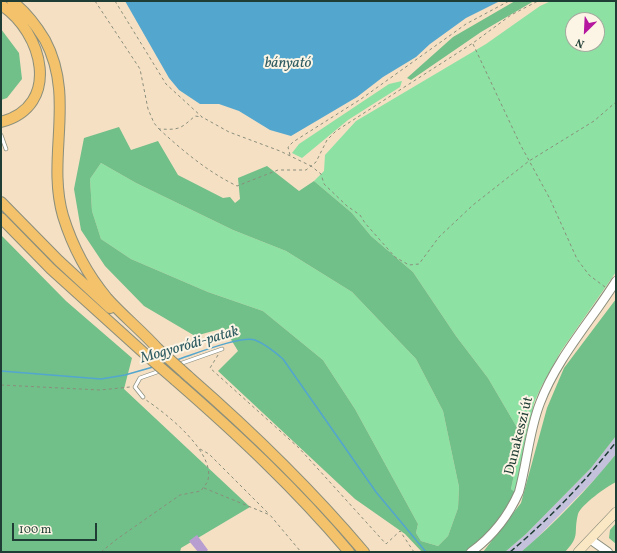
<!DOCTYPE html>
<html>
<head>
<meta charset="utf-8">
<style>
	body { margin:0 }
	#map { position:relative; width:617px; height:553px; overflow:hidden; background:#f5e0c4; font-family:Vollkorn,serif }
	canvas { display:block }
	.frame { position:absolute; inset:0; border:2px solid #1f3d34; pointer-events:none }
	.north { position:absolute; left:565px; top:12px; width:40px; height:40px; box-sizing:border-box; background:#fcf5e5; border:1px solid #a4ab9e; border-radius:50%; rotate:204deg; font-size:11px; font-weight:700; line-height:16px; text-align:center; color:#1f3d34 }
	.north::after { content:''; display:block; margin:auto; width:14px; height:18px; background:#b5179e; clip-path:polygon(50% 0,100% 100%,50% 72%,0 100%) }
	.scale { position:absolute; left:12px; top:523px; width:85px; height:18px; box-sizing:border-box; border:2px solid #1f3d34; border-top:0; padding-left:5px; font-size:12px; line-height:14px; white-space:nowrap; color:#1f3d34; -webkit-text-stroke:3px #fcf5e5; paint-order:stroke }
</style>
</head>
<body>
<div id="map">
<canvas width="617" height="553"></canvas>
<div class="frame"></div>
<div class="north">N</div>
<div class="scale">100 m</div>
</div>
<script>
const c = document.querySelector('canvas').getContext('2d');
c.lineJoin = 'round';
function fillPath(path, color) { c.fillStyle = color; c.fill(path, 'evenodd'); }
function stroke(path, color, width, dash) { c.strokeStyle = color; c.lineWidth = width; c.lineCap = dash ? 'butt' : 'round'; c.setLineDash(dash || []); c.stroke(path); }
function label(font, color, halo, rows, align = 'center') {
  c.font = font + ' Vollkorn,serif'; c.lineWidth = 4; c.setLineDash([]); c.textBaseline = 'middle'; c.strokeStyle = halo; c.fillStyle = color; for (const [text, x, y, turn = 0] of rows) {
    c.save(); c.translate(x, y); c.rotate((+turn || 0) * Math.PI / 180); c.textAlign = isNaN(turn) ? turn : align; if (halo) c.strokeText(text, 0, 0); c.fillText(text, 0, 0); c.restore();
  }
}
fillPath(new Path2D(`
	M616,436V454L600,474L534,541L521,552H505L526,534L591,468Z`), '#c3c1db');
fillPath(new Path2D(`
	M551,1H616V272L561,351L541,387L534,403L516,493L511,489L522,436L488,378L456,336L413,272L371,236L352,213L314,181L324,171L325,155L356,121L486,44L540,6ZM573,20H597V44H573Z
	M402,81L400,87L348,120L302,158L292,153L299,144L389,84Z
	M101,163L136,183L233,230L286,251L352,292L416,359L443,411L459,487L458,508L448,536L438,546L421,541L416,533L418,524L406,502L355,409L323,360L263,311L208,292L131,259L101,239L92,211L90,179Z`), '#8ce1a3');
fillPath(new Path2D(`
	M515,1H534L481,32L411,80L407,78L453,37Z
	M1,29L19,53L22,79L7,98L1,100Z
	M119,127L131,150L158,141L178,175L223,198L230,197L235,203L240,199L238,178L267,166L299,191L314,181L352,213L371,236L413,272L456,336L488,378L522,436L511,489L516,493C503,513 488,541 466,551C458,553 432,552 422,552L405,534L355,499L218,371L238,351L224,328L195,336L144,306L105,266L81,230L74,189L84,138ZM101,163L136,183L233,230L286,251L352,292L416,359L443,411L459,487L458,508L448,536L438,546L421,541L416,533L418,524L406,502L355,409L323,360L263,311L208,292L131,259L101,239L92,211L90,179Z
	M1,235L66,301L132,358L124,389L250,507L181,548L180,552H1Z
	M616,299V436L591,468L526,534L505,552H483L521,503L547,408L564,368Z
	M616,454V482C607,486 581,505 578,514C573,534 581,535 565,552H521C555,523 588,489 616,454Z
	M616,523V544L609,538L610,530Z`), '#71bf89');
fillPath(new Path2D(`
	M125,1H500L466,18L430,44L416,57L383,77L357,97L291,136L270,130L239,111L219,104H200L179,90L169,78Z`), '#53a6ce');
stroke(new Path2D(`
	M176,360C192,355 242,335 255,340C265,344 275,352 283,359L376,492L426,552
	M1,371L101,379L125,375L153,367`), '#53a6ce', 1.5);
fillPath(new Path2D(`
	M197,535L208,550L206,552H198L189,541Z`), '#b89ed0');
const service = new Path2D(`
	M1,135L6,149
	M143,397L135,387L140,378L222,349`);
const tertiary = new Path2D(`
	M591,540L608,552
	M471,552C493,536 508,517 519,492C527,463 529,431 540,403C557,358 591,321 616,281`);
const secondary = new Path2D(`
	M578,552L616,512`);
const trunk = new Path2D(`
	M12,1C26,12 36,25 45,40C76,98 46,157 63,216C72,245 87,274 107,298C123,316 142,331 158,349
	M1,5C43,32 62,106 1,122
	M1,202L59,261L110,308
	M1,218L51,269L145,354
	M188,376C251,431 310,488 364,552
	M175,380C237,434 296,489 349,552`);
stroke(service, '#8a8e7c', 4.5);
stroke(tertiary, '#8a8e7c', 10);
stroke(secondary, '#8a8e7c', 10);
stroke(trunk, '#8a8e7c', 12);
stroke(new Path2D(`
	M95,1L140,69L148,109L154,123L159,129C180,130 180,129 195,116L202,117
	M115,1L166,84L202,117L229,132L280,151L311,166L316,162L327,140L336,131L473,43L511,15L538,1
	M473,44L520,144L550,199L577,259L589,275L605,287
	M159,129C183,151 208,172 237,186L278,170H306L311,166L321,174L324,184L347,206L360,215L365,223L395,257L409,265L419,264L439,237L473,205L529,161L594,121L616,102
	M290,155L288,147L293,142L361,99L466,24L509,1
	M218,355L210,368L299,448L386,544L400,531L414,552
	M1,385L100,390L130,387
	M200,449L209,454L269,514
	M204,488L270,515L301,552
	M101,552L117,539L180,495L201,491C203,487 207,484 208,480C215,452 167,414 146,400`), '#8a8e7c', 1, [3, 3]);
stroke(service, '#fff', 3);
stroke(tertiary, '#fff', 8);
stroke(secondary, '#fae7c3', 9);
stroke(trunk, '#f3c26a', 10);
stroke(new Path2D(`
	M510,552C549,519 585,482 616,442`), '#1f3d34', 1.5, [6, 3]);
const trunkBridge = new Path2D(`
	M158,349L188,376
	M145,354L175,380`);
stroke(trunkBridge, '#8a8e7c', 12, []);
stroke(trunkBridge, '#f3c26a', 10);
label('14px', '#1f3d34', '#fcf5e5', [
	["Dunakeszi út",520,436,-76]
]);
label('italic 15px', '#2f5c62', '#fcf5e5', [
	["bányató",288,64],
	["Mogyoródi-patak",190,346,-16]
]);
</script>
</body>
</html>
